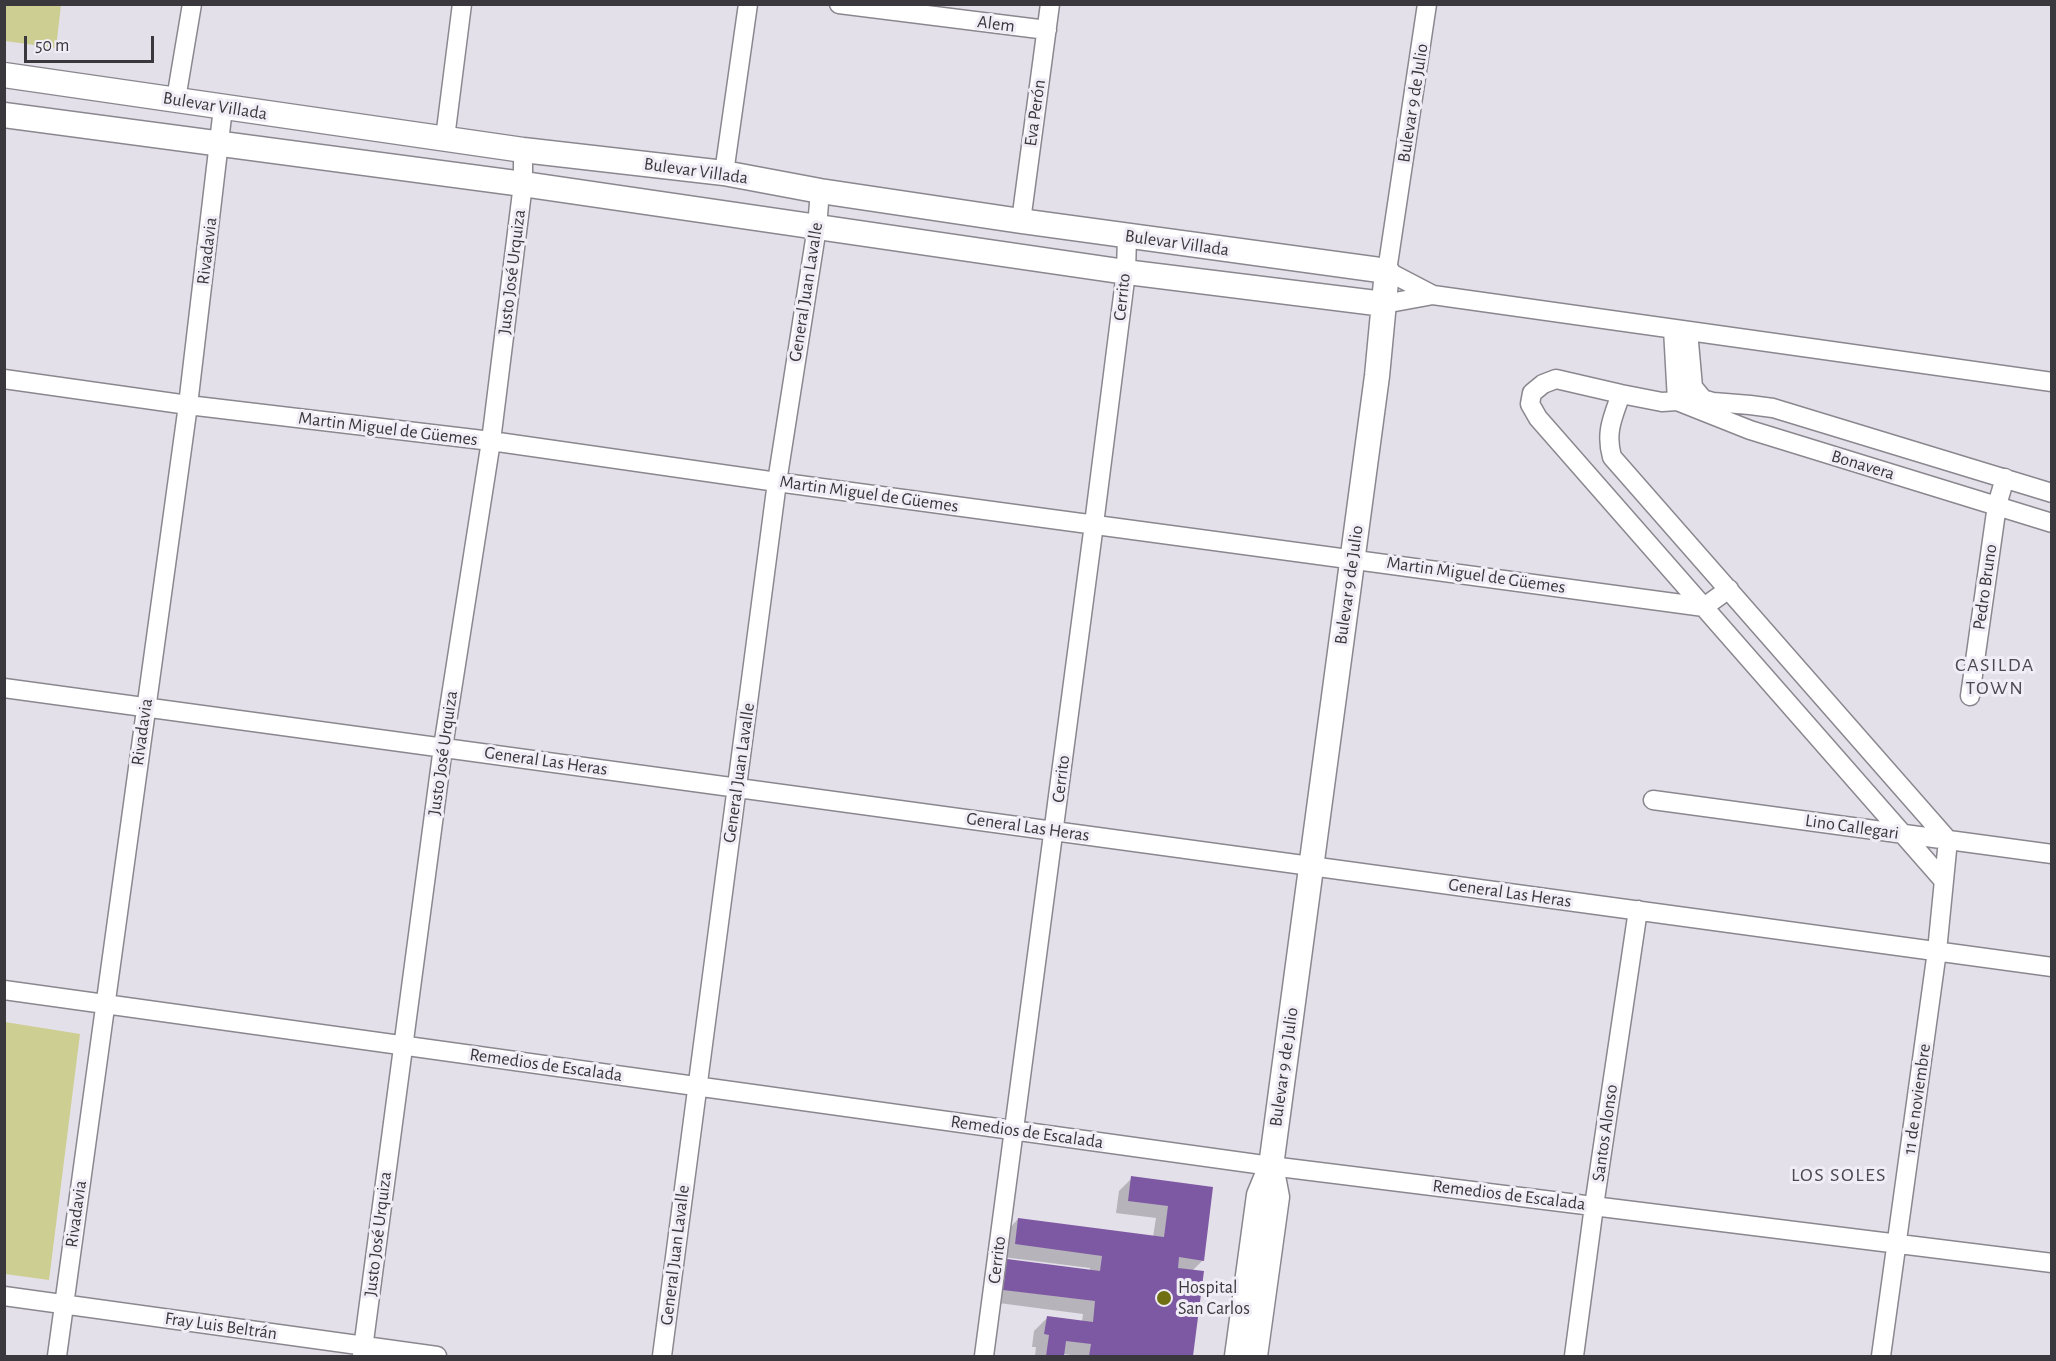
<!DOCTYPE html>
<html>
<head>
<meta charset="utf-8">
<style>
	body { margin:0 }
	#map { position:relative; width:2056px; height:1361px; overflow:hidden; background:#e4e0e9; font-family:"Alegreya Sans",sans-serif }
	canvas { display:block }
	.frame { position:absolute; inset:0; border:6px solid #3a383c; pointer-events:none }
	.scale { position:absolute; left:24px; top:36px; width:130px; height:27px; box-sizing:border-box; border:3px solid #3a383c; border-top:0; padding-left:8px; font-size:18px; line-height:21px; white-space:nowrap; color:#3a383c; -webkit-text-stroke:4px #f1edf6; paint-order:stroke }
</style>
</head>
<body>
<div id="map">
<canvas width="2056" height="1361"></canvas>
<div class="frame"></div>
<div class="scale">50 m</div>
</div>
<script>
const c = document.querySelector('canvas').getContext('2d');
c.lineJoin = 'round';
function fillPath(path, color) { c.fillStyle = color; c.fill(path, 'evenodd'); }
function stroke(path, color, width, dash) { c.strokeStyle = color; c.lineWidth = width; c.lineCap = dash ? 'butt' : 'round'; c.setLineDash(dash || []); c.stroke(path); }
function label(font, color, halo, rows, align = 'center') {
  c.font = font + ' "Alegreya Sans",sans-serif'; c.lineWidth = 6; c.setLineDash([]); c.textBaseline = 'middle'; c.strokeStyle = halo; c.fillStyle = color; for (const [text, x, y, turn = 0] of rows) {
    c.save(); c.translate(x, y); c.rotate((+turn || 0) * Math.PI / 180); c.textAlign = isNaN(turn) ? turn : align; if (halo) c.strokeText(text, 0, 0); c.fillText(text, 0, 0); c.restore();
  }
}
fillPath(new Path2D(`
	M5,4L61,5L56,48L5,41Z
	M5,1022L80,1034L49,1280L5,1274Z`), '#cdce91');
fillPath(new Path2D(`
	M1132,1178L1212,1188L1203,1260L1192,1271L1202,1272L1192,1356H1078L1063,1354V1356H1035L1036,1347H1032L1034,1331L1047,1318L1082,1322L1083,1314L991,1302L995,1274L1008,1261L1090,1271V1268L1003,1257L1006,1232L1018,1219L1153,1237L1156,1218L1116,1213L1119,1191Z`), '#0003');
fillPath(new Path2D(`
	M1131,1176L1213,1187L1204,1261L1179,1257L1178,1268L1204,1271L1193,1356H1089L1091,1344L1066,1341L1064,1356H1046L1049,1335L1044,1334L1047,1316L1093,1322L1095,1301L1003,1290L1007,1259L1100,1271L1102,1256L1015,1244L1018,1218L1164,1237L1168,1206L1128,1201Z`), '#7e59a3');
const street = new Path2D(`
	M839,4L1047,30
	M1427,4L1387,271L1433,295
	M176,99L192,4
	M445,138L462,4
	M724,173L748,4
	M1021,221L1050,4
	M1384,304L1433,295L2052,382
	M1673,329L1677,401L1750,430L2052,523
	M1688,331L1693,387L1703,399L1713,402L1750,405L1773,408L2052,493
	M4,379L188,405L491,441L777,482L1704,607L1729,589
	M1693,387L1677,401L1662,402L1621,394L1556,379L1543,384L1532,393L1530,404L1538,418L1944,881
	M1621,394C1613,417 1605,432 1612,457L1948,840L1937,951L1881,1356
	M4,688L2052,967
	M1970,696L1997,505L2005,478
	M1653,800L2052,854
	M4,990L1271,1166L2052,1263
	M4,1296L437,1356
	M57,1356L188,405L223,108
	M362,1356L443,747L491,441L523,184V150
	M662,1356L777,482L817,227L820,191
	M984,1356L1094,524L1126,272L1127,236
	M1574,1356L1594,1206L1638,910`);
const secondary = new Path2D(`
	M4,75L523,150L724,173L820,191L1021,221L1387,271L1377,376L1271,1166L1259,1195L1237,1356
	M4,115L523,184L1126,272L1384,304
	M1255,1356L1277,1197L1271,1166`);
stroke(street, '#8b878f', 21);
stroke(secondary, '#8b878f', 27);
stroke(street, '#fff', 18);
stroke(secondary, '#fff', 24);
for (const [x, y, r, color] of [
	[1164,1298,8,"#706f11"]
]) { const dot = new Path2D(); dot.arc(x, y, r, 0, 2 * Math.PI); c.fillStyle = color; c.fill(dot); stroke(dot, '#f1edf6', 2); }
label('18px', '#3a383c', '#f1edf6', [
	["Alem",996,24,7],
	["Bulevar 9 de Julio",1413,103,-81],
	["Bulevar Villada",215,106,9],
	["Eva Perón",1035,113,-82],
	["Bulevar Villada",696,171,8],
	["Bulevar Villada",1177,243,8],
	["Rivadavia",207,251,-83],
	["Justo José Urquiza",512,272,-83],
	["General Juan Lavalle",806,292,-81],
	["Cerrito",1122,297,-84],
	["Martin Miguel de Güemes",388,429,7],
	["Bonavera",1863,465,17],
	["Martin Miguel de Güemes",869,494,8],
	["Martin Miguel de Güemes",1476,575,8],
	["Bulevar 9 de Julio",1349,585,-82],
	["Pedro Bruno",1985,587,-82],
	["Rivadavia",142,732,-82],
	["Justo José Urquiza",443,753,-82],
	["General Las Heras",546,761,8],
	["General Juan Lavalle",739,773,-82],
	["Cerrito",1061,779,-83],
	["General Las Heras",1028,827,8],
	["Lino Callegari",1852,827,8],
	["General Las Heras",1510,893,8],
	["Remedios de Escalada",546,1065,8],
	["Bulevar 9 de Julio",1284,1067,-82],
	["11 de noviembre",1917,1099,-82],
	["Remedios de Escalada",1027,1132,8],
	["Santos Alonso",1605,1133,-82],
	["Remedios de Escalada",1509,1195,7],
	["Rivadavia",76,1214,-82],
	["Justo José Urquiza",378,1234,-83],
	["General Juan Lavalle",675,1255,-83],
	["Cerrito",997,1260,-83],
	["Fray Luis Beltrán",221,1326,8]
]);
label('18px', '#3a383c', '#f1edf6', [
	["Hospital",1178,1288],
	["San Carlos",1178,1309]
], 'left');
c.letterSpacing = '1.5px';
label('20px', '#4c4951', '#f1edf6', [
	["CASILDA",1995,665],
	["TOWN",1995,688],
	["LOS SOLES",1839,1175]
]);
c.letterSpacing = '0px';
</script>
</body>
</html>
